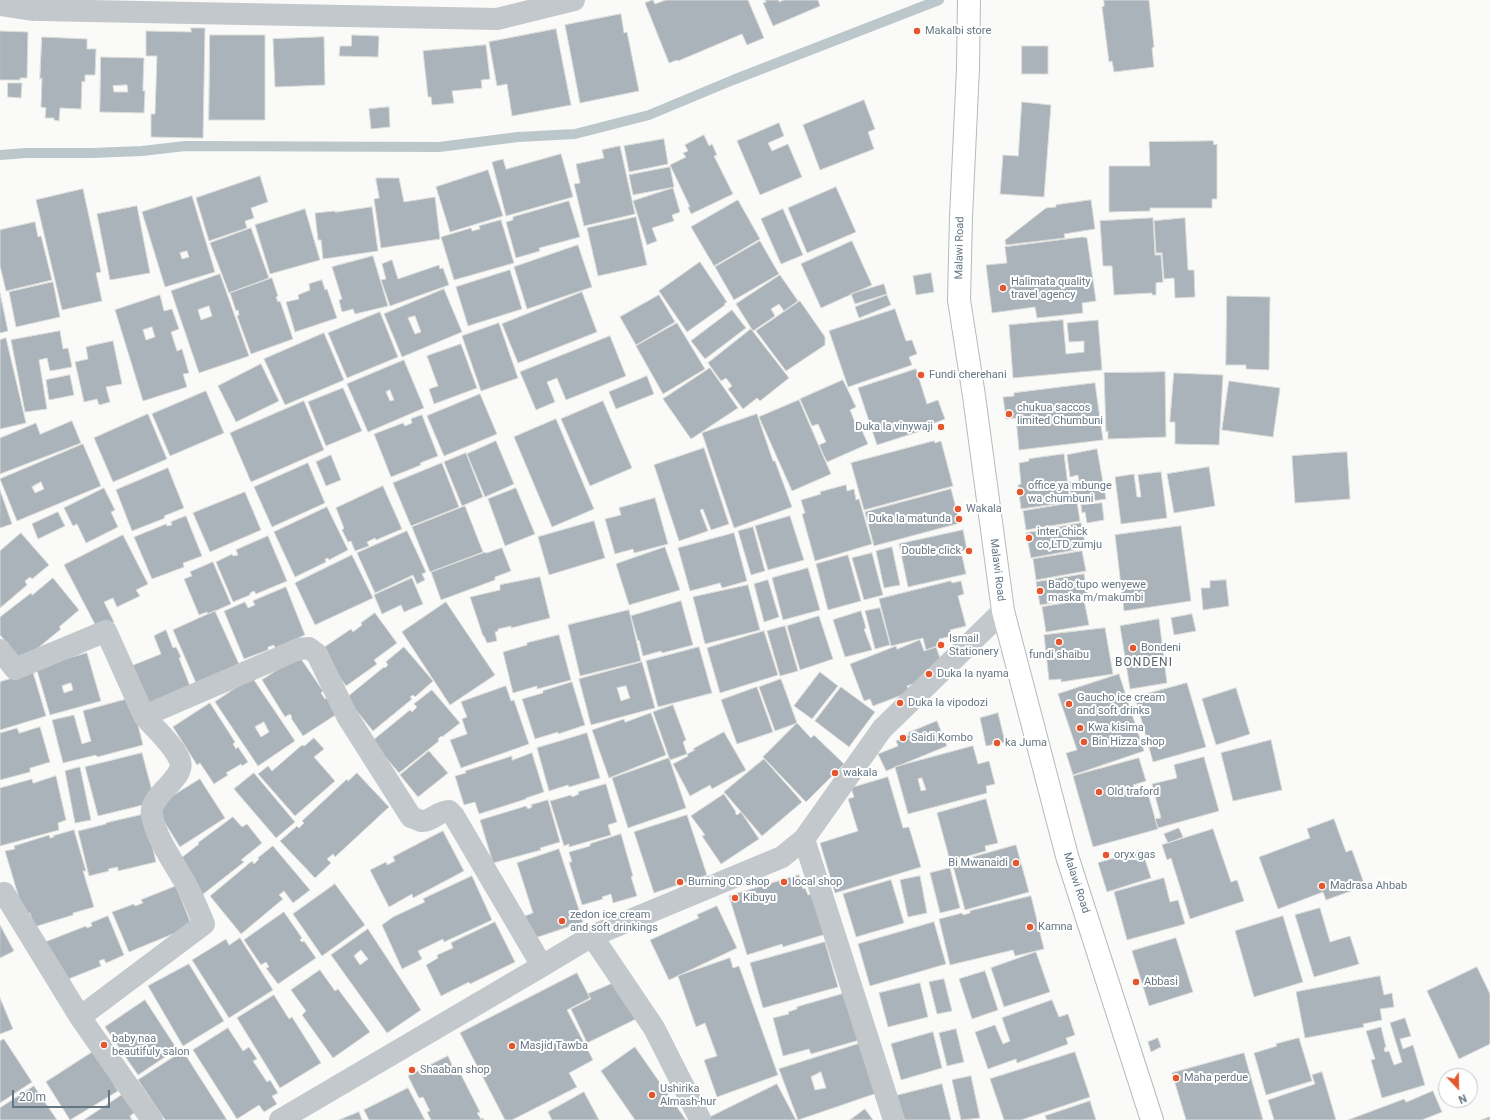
<!DOCTYPE html>
<html>
<head>
<meta charset="utf-8">
<style>
	body { margin:0 }
	#map { position:relative; width:1490px; height:1120px; overflow:hidden; background:#fafaf8; font-family:Roboto,sans-serif }
	canvas { display:block }
	.north { position:absolute; left:1438px; top:1068px; width:40px; height:40px; box-sizing:border-box; background:#fff; border:1px solid #c1c8cd; border-radius:50%; rotate:158deg; font-size:11px; font-weight:700; line-height:16px; text-align:center; color:#657683 }
	.north::after { content:''; display:block; margin:auto; width:14px; height:18px; background:#e4572e; clip-path:polygon(50% 0,100% 100%,50% 72%,0 100%) }
	.scale { position:absolute; left:12px; top:1090px; width:98px; height:18px; box-sizing:border-box; border:2px solid #657683; border-top:0; padding-left:5px; font-size:12px; line-height:14px; white-space:nowrap; color:#657683; -webkit-text-stroke:3px #fff; paint-order:stroke }
</style>
</head>
<body>
<div id="map">
<canvas width="1490" height="1120"></canvas>
<div class="north">N</div>
<div class="scale">20 m</div>
</div>
<script>
const c = document.querySelector('canvas').getContext('2d');
c.lineJoin = 'round';
function stroke(path, color, width, dash) { c.strokeStyle = color; c.lineWidth = width; c.lineCap = dash ? 'butt' : 'round'; c.setLineDash(dash || []); c.stroke(path); }
function fillPath(path, color) { c.fillStyle = color; c.fill(path, 'evenodd'); }
function label(font, color, halo, rows, align = 'center') {
  c.font = font + ' Roboto,sans-serif'; c.lineWidth = 4; c.setLineDash([]); c.textBaseline = 'middle'; c.strokeStyle = halo; c.fillStyle = color; for (const [text, x, y, turn = 0] of rows) {
    c.save(); c.translate(x, y); c.rotate((+turn || 0) * Math.PI / 180); c.textAlign = isNaN(turn) ? turn : align; if (halo) c.strokeText(text, 0, 0); c.fillText(text, 0, 0); c.restore();
  }
}
stroke(new Path2D(`
	M0,155L26,153H92L142,151L185,146L439,147L518,137L575,134L649,115L733,80L939,0`), '#bbc7cb', 10);
const building = new Path2D(`
	M653,0L655,4L666,0H748L764,38L747,45L742,34L678,61L677,60L669,63L645,3Z
	M765,0H779V2L784,0H818L820,6L773,26L763,3L766,2Z
	M1104,0H1149L1154,47L1152,48L1154,67L1114,72L1112,61L1109,62L1102,7L1104,6Z
	M621,14L624,33L627,32L639,91L580,103L565,25Z
	M191,28H205L203,138L151,137V114H155L157,56H146V31L191,32Z
	M556,29L571,105L512,116L507,84L497,86L489,42Z
	M0,31L28,32L27,78H20V80H0Z
	M210,35H265V120H209Z
	M352,35L379,36L378,57L339,56L340,46H351Z
	M42,37L87,39V49H96L95,75H85V82L82,81L81,109L60,108L59,121L54,120V118H45L46,108L41,107L42,78L40,79Z
	M324,37L325,85L275,87L273,39Z
	M486,45L490,79L481,80L482,88L452,91L454,103L432,105L431,97H428L423,51Z
	M1022,46H1048V74H1022Z
	M101,57L144,58L143,84V91H145L144,113L100,112ZM127,85L128,92H114L113,86Z
	M8,83H22L21,98L8,97Z
	M864,100L875,129L868,132L874,149L820,170L803,125Z
	M1022,102L1051,105L1044,197L1000,194L1003,155L1018,156Z
	M389,107L390,127L371,129L369,109Z
	M779,123L784,136L768,143L772,151L788,144L802,177L760,195L737,141Z
	M704,135L709,146L712,144L717,155L714,156L733,194L691,214L688,207H690L670,165L686,157L683,153L688,151L685,145Z
	M664,139L668,164L629,172L624,146Z
	M1213,141L1214,145L1217,144V199H1212V208H1150V211L1109,212V166H1150L1149,142Z
	M620,146L635,214L584,226L574,184L580,183L576,164L604,158L602,150Z
	M561,154L573,197L506,216L492,162L503,159L506,169Z
	M670,167L674,187L633,195L629,175Z
	M488,170L503,216L450,232L436,187Z
	M260,176L268,202L251,208L254,218L245,221L247,228L209,241L196,198Z
	M376,178H399L404,202L435,197L440,239L381,248L374,199L379,198Z
	M836,187L856,232L807,253L788,208Z
	M673,188L680,212L672,215L674,221L652,228L657,241L647,245L633,201Z
	M83,189L101,272L96,273L102,301L62,310L36,200Z
	M192,196L215,272L165,287L142,212ZM187,251L189,257L182,259L180,253Z
	M738,200L760,239L714,266L691,227Z
	M1091,200L1095,229L1064,234L1065,238L1006,245L1005,240L1046,208L1056,207V205Z
	M569,201L580,237L539,248L540,251L516,258L506,222L513,220V217Z
	M137,206L150,273L110,280L97,214Z
	M372,207L378,251L323,259L321,240H318L315,213L335,211V212Z
	M305,209L320,260L270,274L255,225Z
	M783,209L803,255L781,264L761,219Z
	M636,217L647,265L598,276L587,228Z
	M1153,218L1155,255H1161L1163,282L1156,283V295H1152V293L1114,295L1112,266H1103L1100,221Z
	M1185,218L1188,270H1194L1195,297L1175,298L1174,278L1164,279L1162,253H1156L1154,221Z
	M501,220L514,263L454,280L441,237L471,228L472,231L480,229L479,226Z
	M35,222L38,237L41,236L52,280L6,291L0,266V230Z
	M251,228L269,278L229,293L210,243Z
	M1083,237L1087,238L1096,301L1082,303L1083,313L1037,318L1035,307L992,313L986,265L1007,263L1005,247Z
	M760,241L779,274L734,300L715,267Z
	M852,241L872,285L821,308L801,264Z
	M578,245L592,287L527,309L514,267Z
	M373,256L388,306L355,314L353,309L342,312L339,300L342,299L332,267Z
	M392,260L398,279L439,265L440,269L443,268L449,285L390,306L381,280L386,279L382,264Z
	M700,262L727,302L724,304L725,305L687,332L659,291Z
	M510,270L522,309L468,326L456,287Z
	M931,273L934,292L916,295L913,276Z
	M220,274L249,356L199,373L171,291ZM209,306L212,316L201,320L198,310Z
	M780,275L798,301L784,311L779,304L771,309L775,316L753,331L736,304Z
	M272,278L278,296L276,297L278,302L280,301L293,339L251,354L237,316L239,315L238,310L236,311L230,293Z
	M322,280L325,290L327,289L337,318L295,332L286,302L299,299L298,295L310,290L309,284Z
	M53,282L60,317L16,327L9,292Z
	M884,284L887,294L855,304L851,294Z
	M444,289L462,332L402,357L384,314ZM415,316L421,332L415,334L408,318Z
	M582,292L597,332L518,363L502,324Z
	M0,293L8,331L0,333Z
	M160,295L164,311L172,309L179,329L171,332L177,351L182,349L189,373L183,374L187,387L143,401L115,310ZM152,327L155,337L146,340L143,330Z
	M659,295L675,322L636,345L620,317Z
	M887,295L891,305L859,318L855,307Z
	M1227,296L1270,297L1269,370L1246,369V365H1226Z
	M800,301L825,337V345L786,371L756,331Z
	M895,309L906,341L912,340L917,354L909,357L912,365L848,387L829,331Z
	M732,310L746,328L705,359L691,341Z
	M380,312L398,357L347,378L328,333Z
	M1063,320L1066,354L1084,352V341L1069,342L1067,323L1098,320L1102,370L1013,378L1009,325Z
	M499,323L518,378L481,391L462,336Z
	M677,323L705,369L663,394L636,346Z
	M751,329L789,378L760,401L757,398L743,409L728,389L732,386L726,378L721,381L708,363Z
	M60,331L63,349L68,348L72,367L50,371L47,358L39,360L47,409L25,412L11,340Z
	M324,333L344,380L285,405L264,359Z
	M610,336L626,376L566,400L557,378L547,382L555,402L536,410L520,372Z
	M6,338L26,423L0,429V340Z
	M113,341L122,384L106,387L110,402L99,405L97,399L84,402L75,362L88,359L86,347Z
	M461,344L477,388L434,404L429,389L438,386L427,356Z
	M404,360L424,408L368,432L347,384ZM390,390L394,400L390,401L386,392Z
	M261,364L279,401L236,422L218,386Z
	M710,368L738,408L691,439L663,399Z
	M916,369L927,404L938,400L945,419L927,426V429L877,445L858,388Z
	M1165,372L1166,437L1108,439V431L1106,432L1104,373Z
	M1174,373L1223,375L1219,445L1175,444V422H1170Z
	M70,375L74,395L49,400L46,380Z
	M647,376L654,394L616,409L609,392Z
	M843,380L856,407L850,410L856,425L859,424L868,444L827,462L819,445L826,442L818,424L812,426L800,399Z
	M1229,381L1280,388L1273,437L1222,430Z
	M1095,383L1103,440L1019,450L1016,418L1006,419L1003,397L1014,396V393Z
	M343,388L362,431L326,446L308,402Z
	M206,391L224,433L170,456L152,414Z
	M480,394L497,434L444,456L427,416Z
	M799,400L831,474L792,491L759,417Z
	M304,401L324,450L251,482L230,433Z
	M603,401L632,468L590,486L561,419Z
	M148,414L167,459L113,482L94,438Z
	M757,414L773,461H775L792,507L734,528L702,433Z
	M422,415L438,456L420,463L421,465L391,477L374,434L403,423L405,426L412,423L411,419Z
	M556,419L594,509L552,527L514,437Z
	M72,421L81,443L0,474V438L36,423L40,434Z
	M496,441L514,484L485,497L467,454Z
	M934,441L935,443L941,441L953,486L864,510L851,463Z
	M83,444L101,486L17,521L0,479ZM41,482L44,489L35,493L32,487Z
	M704,448L729,524L711,530L703,509L700,510L708,531L679,541L654,465Z
	M1097,449L1106,499L1080,503V496L1072,498L1069,482L1079,481L1078,475L1070,477L1067,455Z
	M1347,452L1350,499L1295,503L1292,456Z
	M466,453L483,497L462,506L444,462Z
	M1064,454L1070,502L1021,509L1018,485L1021,484L1019,463L1029,461V459Z
	M331,455L341,480L326,486L316,462Z
	M308,463L325,503L272,527L254,487Z
	M442,463L459,507L411,526L393,483Z
	M1209,467L1215,506L1174,513L1167,474Z
	M168,468L184,508L164,516L165,518L132,531L116,490Z
	M1161,472L1167,518L1121,524L1115,477L1134,474L1137,497H1141L1138,475Z
	M846,485L847,491L854,489L856,500L859,499L872,544L815,561L802,514L805,513L801,500L821,494L820,492Z
	M383,486L402,529L376,540L375,538L367,542L369,546L355,551L351,541L348,542L342,530L344,528L336,508Z
	M104,488L115,510L111,512L118,527L86,543L77,524L73,526L64,508Z
	M516,488L535,534L505,546L488,499Z
	M951,489L960,523L874,546L865,512Z
	M0,490L12,524L0,528Z
	M245,492L261,530L210,552L193,513Z
	M655,498L668,544L634,553L633,549L615,554L605,519L621,515L619,508Z
	M1077,502L1080,521L1026,530L1023,511Z
	M1102,503L1104,520L1087,523L1085,512L1082,513L1081,505Z
	M465,506L483,552L430,572L412,527Z
	M327,507L348,550L329,560L328,558L325,559L326,562L295,577L274,532Z
	M58,512L65,526L38,539L32,524Z
	M186,516L202,556L183,563L184,567L152,579L134,537L166,524L167,526L172,525L171,522Z
	M790,516L804,560L768,570L755,526Z
	M594,521L605,558L549,575L538,537Z
	M1081,523L1086,548L1031,558L1026,533Z
	M1181,526L1191,601L1124,611L1115,535Z
	M753,527L765,571L751,575L738,531Z
	M963,530L967,550L961,551L966,574L908,587L899,544Z
	M407,531L426,572L422,574L425,580L417,584L413,575L375,593L357,553Z
	M21,533L49,565L32,579L30,577L25,581L27,585L0,608V551Z
	M734,533L747,581L722,588L720,583L690,591L678,548Z
	M123,535L148,584L136,590L140,596L117,607L113,598L104,602L114,622L98,630L64,565Z
	M268,536L287,581L256,594L254,591L250,593V595L233,602L216,562L232,554L233,556L238,555L236,550Z
	M665,547L680,590L629,605L616,564Z
	M892,547L900,585L884,588L876,551Z
	M502,548L511,571L495,577V580L441,600L431,572L485,552L486,553Z
	M1082,551L1086,571L1036,580L1033,559Z
	M872,553L883,595L864,600L852,558Z
	M352,555L373,598L315,625L295,583Z
	M848,555L861,601L828,610L816,564Z
	M213,562L231,604L208,614L207,612L199,615L184,579L192,576L190,572Z
	M808,568L820,610L783,620L772,578Z
	M1084,574L1088,597L1040,605L1036,582Z
	M540,577L550,618L511,628V626L498,629V631L495,632L497,641L487,643L484,636H483L470,597L500,590V585Z
	M53,578L79,610L59,627L61,629L22,661L0,635V617L31,593L32,595Z
	M412,578L423,604L404,612L401,605L382,614L374,595Z
	M768,580L779,617L764,622L754,584Z
	M1226,580L1229,606L1203,610L1201,588H1210V581Z
	M951,581L952,583L961,581L964,594L958,596L966,626L950,630L952,636L939,639L940,645L926,650L923,638L891,646L879,599Z
	M748,585L760,630L705,644L693,597Z
	M286,587L305,635L275,648L274,645L268,647V650L244,659L224,611L245,602L248,608L255,605L253,601Z
	M1084,600L1089,625L1046,632L1042,607Z
	M681,601L693,645L662,653L661,651L643,656L639,640L638,641L631,616Z
	M446,602L495,675L450,705L402,632Z
	M880,608L890,645L875,649L865,611Z
	M629,610L641,661L580,676L568,625Z
	M215,611L239,664L196,683L173,630Z
	M861,611L866,628L864,629L872,650L845,657L833,620Z
	M375,613L397,643L374,660L377,664L346,686L320,650L351,629L353,632L362,625L361,623Z
	M1192,614L1196,631L1174,635L1171,618Z
	M819,616L833,659L800,670L787,626Z
	M1159,619L1167,683L1130,689L1120,626Z
	M785,626L798,671L780,676L767,631Z
	M1105,628L1113,674L1061,682V679L1049,680L1044,635Z
	M166,630L173,648L176,647L181,657L179,658L192,691L148,709L131,666L161,654L154,636Z
	M764,631L778,675L720,693L707,648Z
	M559,635L571,680L537,689V686L513,693L503,652L527,645V643Z
	M920,640L924,651L936,647L943,666L928,679L907,686L910,692L873,706L870,699L864,701L850,664L896,646L897,649Z
	M404,647L433,681L415,697L413,695L410,697L412,699L373,731L346,698L384,667L385,668L388,665L386,662Z
	M699,647L712,693L658,707L646,661Z
	M87,653L101,701L50,715L36,667ZM71,683L73,690L64,693L62,686Z
	M299,656L323,691L321,693L325,699L327,698L337,714L303,736L291,718L292,717L290,714L285,717L262,680Z
	M642,662L655,708L591,725L579,679ZM626,686L630,698L621,701L617,688Z
	M33,672L46,716L0,730V682Z
	M820,672L838,686L812,719L794,706Z
	M1119,674L1144,751L1073,775L1066,753L1077,750L1058,694Z
	M252,677L295,741L258,766L215,702ZM264,722L269,732L261,737L255,727Z
	M781,679L797,723L775,731L759,687Z
	M572,682L585,725L558,734V732L535,739L522,699L543,693V691Z
	M1187,683L1206,747L1153,762L1135,697Z
	M506,686L511,701L514,700L529,744L461,768L450,740L467,734L462,719L467,717L461,702Z
	M757,687L773,732L737,744L721,700Z
	M841,687L875,712L849,747L815,721Z
	M1236,688L1250,734L1216,745L1202,699Z
	M432,690L460,723L442,737L441,736L438,739L439,741L399,773L372,741L410,710L412,712L417,707L414,704Z
	M131,698L143,745L97,757L96,755L63,763L52,720L74,715L82,744L91,741L83,711Z
	M210,703L235,742L233,744L236,749L238,747L248,762L242,766L241,764L226,773L228,775L214,784L200,763L197,765L173,727Z
	M673,705L686,740L683,742L687,754L670,760L653,712Z
	M651,713L666,755L609,778L592,730L624,719L625,722Z
	M998,713L1005,742L986,746L980,718Z
	M937,721L947,746L886,771L878,754L898,746L896,741L909,735L908,733Z
	M797,723L811,738L814,735L844,764L806,802L763,757Z
	M40,727L50,762L30,768V772L0,780V733L17,728L19,733Z
	M724,732L746,770L712,789L710,785L690,796L673,764L688,756L687,754L695,750L693,749Z
	M587,733L600,778L569,787L568,785L549,791L537,748Z
	M314,738L324,749L314,757L335,781L295,816L258,774L268,766L272,771L302,745L304,746Z
	M1271,740L1282,790L1233,801L1221,753Z
	M973,746L978,764L989,761L995,784L986,786L987,793L908,814L895,767ZM922,778L926,790L921,791L918,779Z
	M429,751L448,773L418,797L400,775Z
	M142,753L155,802L98,816L85,767Z
	M532,753L544,792L526,798V799L479,814L475,802L464,805L455,776L466,773L465,771L512,756V760Z
	M1204,757L1219,811L1158,828L1155,819L1161,818L1152,784L1177,778L1174,765Z
	M669,758L686,808L628,828L612,778Z
	M1139,758L1146,781L1133,785L1135,793L1147,790L1158,829L1093,847L1073,776Z
	M764,759L802,802L762,836L724,792Z
	M80,767L91,820L75,823L65,771Z
	M254,773L295,822L276,838L234,789Z
	M357,773L389,807L335,857L333,854L327,859L331,863L315,878L280,841L297,826L299,828L304,823L302,821L347,779L348,781Z
	M56,776L66,820L58,823L59,830L0,846V788L32,779L33,783Z
	M888,777L903,828L909,827L921,867L835,893L820,843L858,831L848,799L854,797L851,788Z
	M200,779L225,818L180,847L155,807Z
	M606,784L617,822L608,825L611,835L569,847V844L564,846L550,801L571,795L572,797L579,794L578,792Z
	M724,794L736,812L735,813L737,815L741,812L759,839L721,864L702,836L705,835L691,816Z
	M986,799L998,843L985,846L986,851L950,861L937,813Z
	M548,800L560,842L540,848L541,850L493,863L480,820L526,806L528,809L532,807L531,805Z
	M145,814L156,862L118,871V867L108,869L109,871L89,876L78,831L106,824V823Z
	M687,815L707,875L654,893L634,832Z
	M233,817L242,827L247,824L262,843L241,860L244,862L202,895L176,862L199,844L198,843Z
	M1334,819L1346,852L1352,850L1365,886L1326,900L1323,892L1278,909L1259,857L1310,838L1307,829Z
	M1179,828L1183,837L1168,843L1164,834Z
	M1213,829L1231,882L1237,880L1244,901L1190,919L1171,858L1167,860L1162,845Z
	M74,830L86,871H83L94,907L73,913V915L34,927L30,913L24,915L5,851L15,849L14,846L49,835L50,838L54,837L53,836Z
	M443,831L464,871L413,898L412,894L389,907L370,870L386,862L387,865L395,861L393,857Z
	M621,834L633,876L631,877L637,896L613,903L611,894L602,897L603,899L582,905L569,862H572L569,852L590,846V844Z
	M1016,845L1029,892L965,910L953,866L974,860L973,857Z
	M273,846L310,890L293,903L284,891L279,895L283,899L241,934L210,896L252,861L254,864L259,859L258,858Z
	M559,849L583,922L529,940L522,917L533,913L517,863Z
	M1142,850L1151,878L1107,892L1098,863Z
	M950,868L960,908L940,913L930,873Z
	M799,875L803,889L805,888L808,895L814,893L826,934L783,947L782,944L747,955L729,896Z
	M472,876L492,920L444,942L443,939L418,951L422,959L402,969L382,925L393,917L425,902L423,899Z
	M920,876L927,913L908,917L900,880Z
	M1164,878L1170,902L1178,900L1185,924L1127,940L1114,892Z
	M891,880L904,923L856,937L843,894Z
	M335,884L365,925L322,956L293,914Z
	M176,886L192,926L129,952L112,912L134,904L135,906L143,903L141,900Z
	M1031,896L1044,949L1015,956L1013,950L950,965L939,919L962,913L963,915L970,913V911Z
	M717,906L737,948L669,980L650,940L699,918L697,915Z
	M1320,908L1330,942L1350,936L1359,964L1314,977L1295,915Z
	M284,912L302,938L300,940L302,942L304,941L316,958L278,984L266,968L269,967L266,962L261,965L244,940Z
	M108,916L124,955L106,963L104,959L99,961L101,966L61,982L45,942L86,926L87,928L92,926L91,923Z
	M1283,916L1303,982L1254,997L1235,931Z
	M495,922L515,962L470,984L469,982L441,996L426,965L438,958L437,955L453,948L451,943Z
	M934,922L946,964L870,986L858,944Z
	M0,925L14,951L0,958Z
	M368,929L421,1010L387,1033L331,955ZM361,950L368,959L360,965L354,956Z
	M240,938L273,990L229,1018L192,960L226,939L229,945Z
	M1176,938L1193,992L1149,1006L1132,951Z
	M825,942L838,987L763,1008L750,963Z
	M1036,952L1050,992L1004,1007L991,968Z
	M730,958L733,968L739,966L778,1075L717,1097L704,1060L717,1056L705,1023L696,1027L678,976Z
	M189,964L224,1021L183,1046L148,986Z
	M1477,967L1490,994V1044L1459,1059L1427,991Z
	M320,970L335,991L338,989L370,1032L333,1058L302,1015L306,1011L291,990Z
	M985,971L998,1010L972,1019L959,979Z
	M577,973L590,998L567,1010L593,1060L569,1073L577,1087L512,1120H505L460,1033Z
	M1380,976L1384,995L1392,993L1394,1007L1380,1009L1382,1020L1363,1024L1364,1027L1305,1038L1296,992Z
	M944,979L952,1011L937,1014L929,982Z
	M618,981L636,1019L587,1043L571,1009L591,999L588,994Z
	M920,983L928,1017L888,1027L879,993Z
	M849,992L863,1039L811,1054L809,1049L783,1056L773,1018L789,1014L788,1012L797,1009V1007Z
	M274,995L289,1019L292,1017L321,1063L280,1088L237,1018Z
	M0,998L13,1029L0,1034Z
	M145,1000L177,1049L138,1075L105,1027Z
	M1052,1000L1059,1017L1068,1014L1075,1035L1066,1038L1068,1044L1017,1063L1016,1059L988,1069L975,1032L995,1025L1003,1044L1010,1041L1002,1018Z
	M1405,1018L1411,1036L1400,1039L1403,1049L1413,1045L1425,1085L1382,1098L1371,1060L1375,1059L1366,1031L1381,1027L1386,1047L1384,1048L1385,1052L1389,1051L1394,1065L1402,1062L1390,1023Z
	M228,1028L243,1051L249,1047L257,1059L253,1061L267,1082L270,1080L278,1093L272,1096L277,1104L264,1112L259,1105L237,1119L193,1050Z
	M956,1029L964,1062L947,1066L939,1033Z
	M933,1032L942,1068L901,1080L891,1044Z
	M1158,1038L1161,1047L1151,1052L1148,1042Z
	M1299,1038L1312,1081L1266,1095L1254,1053L1277,1046L1276,1044Z
	M4,1039L32,1082L0,1103V1041Z
	M864,1042L880,1092L798,1120L779,1069ZM821,1072L826,1088L815,1090L811,1077Z
	M635,1047L686,1120H635L601,1071Z
	M94,1051L118,1091L70,1120L46,1082Z
	M183,1051L227,1120H165L138,1080Z
	M1075,1052L1090,1097L1021,1120H1004L990,1079Z
	M1244,1053L1263,1120H1186L1172,1073Z
	M448,1056L453,1067L456,1065L480,1112L477,1113L481,1119L483,1118L484,1120H431L427,1112L430,1111L423,1097L419,1098L408,1076Z
	M1322,1072L1336,1120H1274L1268,1100L1315,1084L1312,1075Z
	M971,1076L980,1118L961,1120L952,1080Z
	M777,1084L796,1120H709L708,1118Z
	M942,1084L951,1120H901L895,1096Z
	M34,1086L57,1120H0V1108Z
	M408,1088L425,1120H369L364,1110Z
	M1433,1091L1442,1112L1422,1120H1348L1404,1099L1406,1102Z
	M126,1092L138,1110L130,1116L132,1120H84Z
	M584,1092L599,1120H552L548,1112Z
	M1090,1101L1096,1120H1047L1045,1116Z
	M865,1109L873,1120H850Z
	M359,1112L362,1120H339Z
	M1490,1117V1120H1481Z`);
fillPath(building, '#aab3b9');
stroke(building, '#dcdcda', 1);
const major = new Path2D(`
	M969,0L968,68L961,217L959,300L974,396L1003,611L1067,856L1152,1120`);
stroke(major, '#b5babe', 24);
stroke(new Path2D(`
	M18,0L39,10L497,19L574,0
	M0,5L34,10
	M0,650L15,669L106,631L144,716L299,649L309,648L317,654L347,716L411,817C414,818 418,820 421,821C431,822 438,811 449,811L454,816L542,966
	M144,716C155,729 174,745 180,761C186,779 148,795 152,815C156,840 176,865 188,888C194,899 199,912 204,924L80,1017L152,1120
	M804,839L894,1120
	M4,893L80,1017
	M592,936L654,1028L700,1119
	M280,1120L542,966L592,936L782,857L804,839L882,729L1003,611`), '#c3c8cc', 22);
stroke(major, '#fff', 22);
for (const [x, y, r, color] of [
	[917,31,4,"#e4572e"],
	[1003,288,4,"#e4572e"],
	[921,375,4,"#e4572e"],
	[1009,414,4,"#e4572e"],
	[941,427,4,"#e4572e"],
	[1020,492,4,"#e4572e"],
	[958,509,4,"#e4572e"],
	[959,519,4,"#e4572e"],
	[1029,538,4,"#e4572e"],
	[969,551,4,"#e4572e"],
	[1040,591,4,"#e4572e"],
	[1059,642,4,"#e4572e"],
	[941,645,4,"#e4572e"],
	[1133,648,4,"#e4572e"],
	[929,674,4,"#e4572e"],
	[900,703,4,"#e4572e"],
	[1069,704,4,"#e4572e"],
	[1080,728,4,"#e4572e"],
	[903,738,4,"#e4572e"],
	[1084,742,4,"#e4572e"],
	[997,743,4,"#e4572e"],
	[835,773,4,"#e4572e"],
	[1099,792,4,"#e4572e"],
	[1106,855,4,"#e4572e"],
	[1016,863,4,"#e4572e"],
	[680,882,4,"#e4572e"],
	[784,882,4,"#e4572e"],
	[1322,886,4,"#e4572e"],
	[735,898,4,"#e4572e"],
	[562,921,4,"#e4572e"],
	[1030,927,4,"#e4572e"],
	[1136,982,4,"#e4572e"],
	[104,1045,4,"#e4572e"],
	[512,1046,4,"#e4572e"],
	[412,1070,4,"#e4572e"],
	[1176,1078,4,"#e4572e"],
	[652,1095,4,"#e4572e"]
]) { const dot = new Path2D(); dot.arc(x, y, r, 0, 2 * Math.PI); c.fillStyle = color; c.fill(dot); stroke(dot, '#fff', 1.5); }
label('11px', '#657683', '#fff', [
	["Makalbi store",925,31],
	["Halimata quality",1011,282],
	["travel agency",1011,295],
	["Fundi cherehani",929,375],
	["chukua saccos",1017,408],
	["limited Chumbuni",1017,421],
	["Duka la vinywaji",933,427,"right"],
	["office ya mbunge",1028,486],
	["wa chumbuni",1028,499],
	["Wakala",966,509],
	["Duka la matunda",951,519,"right"],
	["inter chick",1037,532],
	["co,LTD zumju",1037,545],
	["Double click",961,551,"right"],
	["Bado tupo wenyewe",1048,585],
	["maska m/makumbi",1048,598],
	["Ismail",949,639],
	["Stationery",949,652],
	["Bondeni",1141,648],
	["fundi shaibu",1059,655,"center"],
	["Duka la nyama",937,674],
	["Gaucho ice cream",1077,698],
	["and soft drinks",1077,711],
	["Duka la vipodozi",908,703],
	["Kwa kisima",1088,728],
	["Saidi Kombo",911,738],
	["Bin Hizza shop",1092,742],
	["ka Juma",1005,743],
	["wakala",843,773],
	["Old traford",1107,792],
	["oryx gas",1114,855],
	["Bi Mwanaidi",1008,863,"right"],
	["Burning CD shop",688,882],
	["local shop",792,882],
	["Madrasa Ahbab",1330,886],
	["Kibuyu",743,898],
	["zedon ice cream",570,915],
	["and soft drinkings",570,928],
	["Kamna",1038,927],
	["Abbasi",1144,982],
	["baby naa",112,1039],
	["beautifuly salon",112,1052],
	["Masjid Tawba",520,1046],
	["Shaaban shop",420,1070],
	["Maha perdue",1184,1078],
	["Ushirika",660,1089],
	["Almash-hur",660,1102]
], 'left');
label('11px', '#657683', '#fff', [
	["Malawi Road",960,248,-89],
	["Malawi Road",997,570,83],
	["Malawi Road",1076,883,72]
]);
c.letterSpacing = '1px';
label('12px', '#57646e', '#fff', [
	["BONDENI",1144,663]
]);
c.letterSpacing = '0px';
</script>
</body>
</html>
